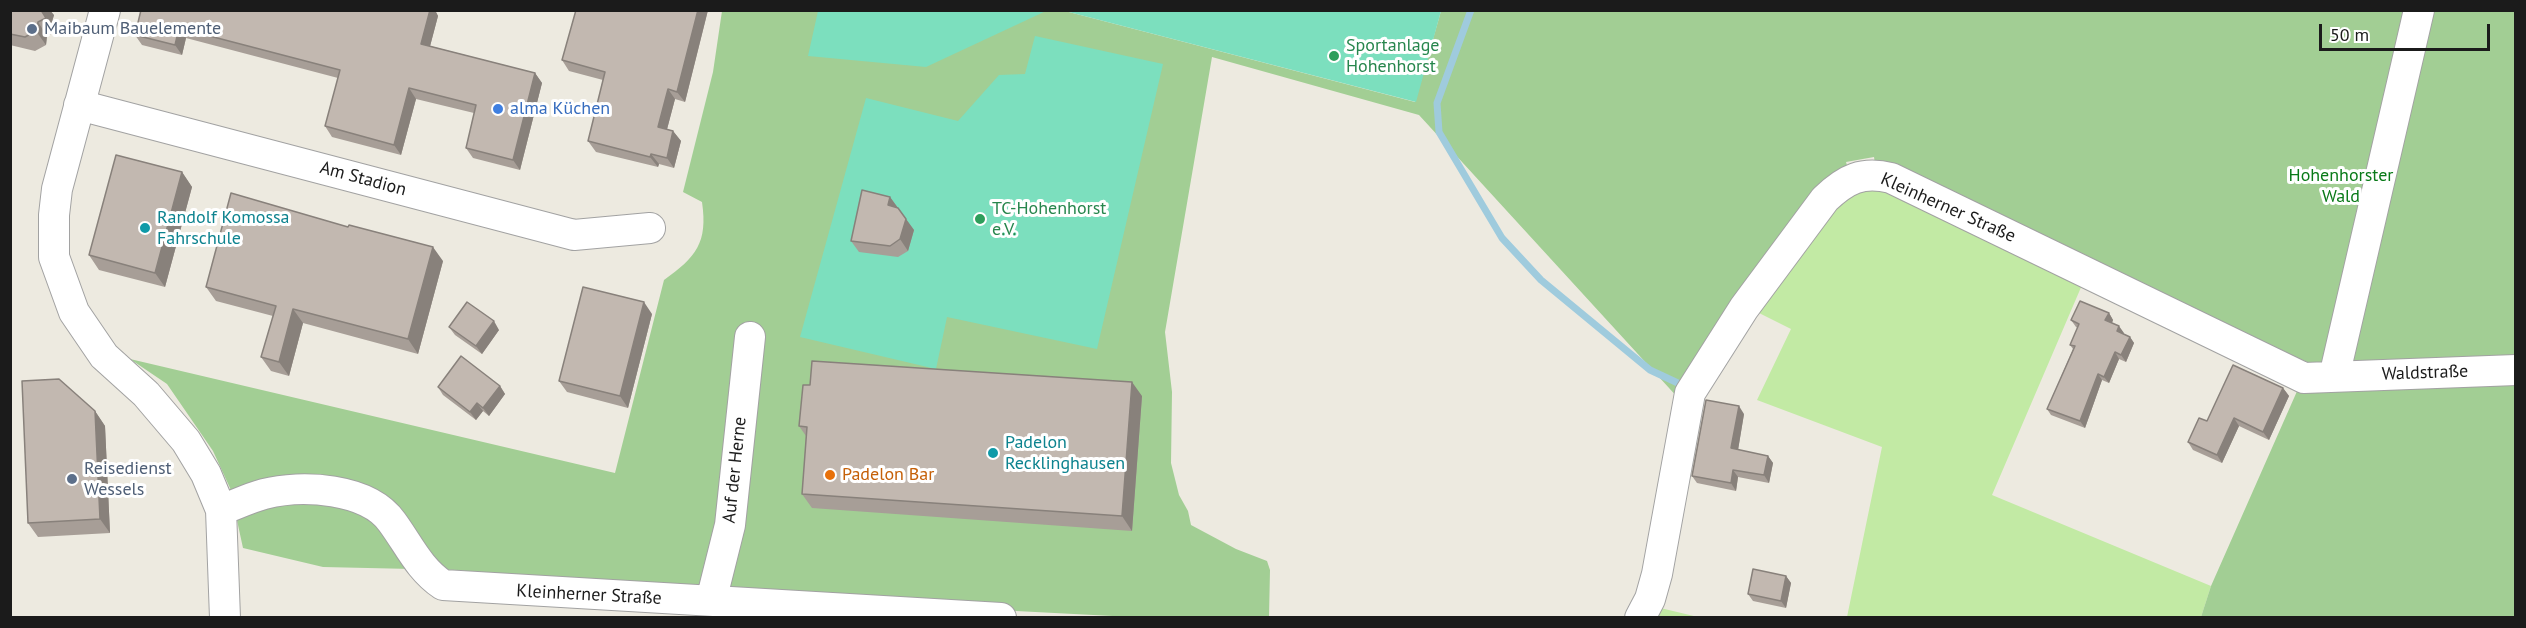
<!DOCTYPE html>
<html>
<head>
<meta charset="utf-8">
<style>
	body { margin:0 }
	#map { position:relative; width:2526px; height:628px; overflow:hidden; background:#edeae0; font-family:"PT Sans",sans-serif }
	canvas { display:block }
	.frame { position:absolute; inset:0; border:12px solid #1b1b1b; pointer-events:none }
	.scale { position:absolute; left:2319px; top:24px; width:171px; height:27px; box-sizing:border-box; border:3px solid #1b1b1b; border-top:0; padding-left:8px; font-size:18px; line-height:21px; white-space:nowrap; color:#1b1b1b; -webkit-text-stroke:4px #fff; paint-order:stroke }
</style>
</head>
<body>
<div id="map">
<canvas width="2526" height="628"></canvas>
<div class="frame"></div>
<div class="scale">50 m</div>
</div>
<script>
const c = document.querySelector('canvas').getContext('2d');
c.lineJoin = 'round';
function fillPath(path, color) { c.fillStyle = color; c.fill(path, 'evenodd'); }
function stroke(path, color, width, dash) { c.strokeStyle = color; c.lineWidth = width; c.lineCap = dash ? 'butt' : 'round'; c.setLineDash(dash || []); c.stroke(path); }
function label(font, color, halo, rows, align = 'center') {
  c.font = font + ' "PT Sans",sans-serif'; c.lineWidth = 6; c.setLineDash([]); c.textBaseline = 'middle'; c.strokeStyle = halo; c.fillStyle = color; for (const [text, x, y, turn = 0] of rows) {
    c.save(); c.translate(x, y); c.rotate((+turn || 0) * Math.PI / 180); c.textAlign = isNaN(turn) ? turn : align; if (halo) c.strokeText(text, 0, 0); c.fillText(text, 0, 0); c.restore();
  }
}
fillPath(new Path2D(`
	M1880,186L2085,278L1992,495L2211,586L2201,617H1847L1882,447L1757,400L1791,329L1751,309L1833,199Z
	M1652,606L1698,617L1645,618Z`), '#c2eaa4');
fillPath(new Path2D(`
	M722,11H1065L1415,102L1441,11H2515V617H2201L2211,586L2298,389L2307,362L1876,170L1874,157L1846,162L1849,172L1680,400L1419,115L1212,57L1165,332L1172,392L1171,463L1179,495L1188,511L1191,525L1236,549L1267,561L1270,570L1269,617L1151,618L669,593L457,570L323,567L243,548L230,488L213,451L167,384L130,359L615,473L664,280C696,257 708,243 702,202L683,192L713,72Z`), '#a2ce94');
fillPath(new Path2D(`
	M818,11V10L1046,11L926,67L808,56Z
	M1065,11L1441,10V11L1416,102Z
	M1035,36L1163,64L1097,349L947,317L936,369L800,337L866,98L958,121L999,75L1025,74Z`), '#7cdfbe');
stroke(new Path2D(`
	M1471,10L1437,103L1439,132L1502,238L1541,280L1650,370L1680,384`), '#9fcbdd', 7);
const minor = new Path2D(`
	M105,10L57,189L54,215V257L74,312L104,356L146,394L186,441L206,474L221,510L225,618
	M79,105L574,235L650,228
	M2334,377L2419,10
	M221,510C235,505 249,498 264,494C302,484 368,488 392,522C409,545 419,569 443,585L1001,618
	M711,601L730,525L750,337
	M1640,618L1650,599L1657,574L1690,393L1744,308L1825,199C1846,179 1862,171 1891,178L2304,378L2516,370`);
stroke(minor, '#a2a2a2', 32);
stroke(minor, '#fff', 30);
fillPath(new Path2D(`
	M10,10L54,15L51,25L55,32L47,36L46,45L35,51L10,45Z
	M141,10H435L438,16L430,46L535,73L542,83L520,170L473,158L466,148L474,113L416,99L401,155L332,137L325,126L338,78L186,38L182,55L142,45L135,35Z
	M576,10H708L685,102L675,99L667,129L673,131L681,141L674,168L659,164L658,167L596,152L588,141L603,80L569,71L562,60Z
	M182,172L192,187L165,287L99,270L89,255Z
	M890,197L914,230L908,251L898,257L859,252L851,241Z
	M443,261L418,354L303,323L289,376L271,371L261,357L273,316L216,301L206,287Z
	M2109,313L2113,320L2112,323L2123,334L2130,337L2134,343L2126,362L2119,359L2109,383L2102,380L2085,428L2051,415L2047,409L2073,349L2070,345L2078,328L2076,327L2071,320Z
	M652,314L628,408L567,392L559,381Z
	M449,327L499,330L482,354L455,335Z
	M500,386L505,394L489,416L483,411L476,420L443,395L438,387Z
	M2283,388L2289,396L2269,440L2239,426L2222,463L2193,450L2188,442L2207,421Z
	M1142,396L1132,531L812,508L802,494L806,436L799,426Z
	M95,411L105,426L110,533L38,537L28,523Z
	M1744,414L1738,450L1768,456L1773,463L1769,483L1738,477L1736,491L1697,483L1692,476Z
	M1786,576L1791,583L1786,608L1753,601L1748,594Z`), '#a79e97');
fillPath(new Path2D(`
	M41,10H50L54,15L51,25Z
	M430,10H435L438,16L428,54L421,44Z
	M698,10H708L685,102L677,92Z
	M38,22L47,36L46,45L36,31Z
	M179,28L186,38L182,55L175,45Z
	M535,73L542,83L520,170L513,160Z
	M409,88L416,99L401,155L394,145Z
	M668,89L675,99L665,137L658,127Z
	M673,131L681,141L674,168L667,158Z
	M651,154L659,164L658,167L650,157Z
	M182,172L192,187L165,287L155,273Z
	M890,197L898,208L888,205Z
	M906,219L914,230L908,251L900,239Z
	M433,247L443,261L418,354L408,339Z
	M644,302L652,314L628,408L620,396Z
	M293,309L303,323L289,376L279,362Z
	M2109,313L2113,320L2110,327L2105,320Z
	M494,321L499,330L482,354L476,346Z
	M2119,326L2124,333L2122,338L2117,331Z
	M2130,337L2134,343L2126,362L2121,355Z
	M2115,352L2119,359L2109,383L2104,377Z
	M2098,374L2102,380L2085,428L2080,421Z
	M1132,382L1142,396L1132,531L1122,516Z
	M500,386L505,394L489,416L483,408Z
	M2283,388L2289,396L2269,440L2263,432Z
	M477,403L483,411L476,420L470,412Z
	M1739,406L1744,414L1737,456L1731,448Z
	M95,411L105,426L110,533L100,519Z
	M2234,418L2239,426L2222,463L2217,455Z
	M1768,456L1773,463L1769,483L1764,475Z
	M1733,470L1738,477L1736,491L1731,483Z
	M1786,576L1791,583L1786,608L1781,601Z`), '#88817b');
const building = new Path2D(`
	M10,10H41L46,18L38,22L36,31L25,37L10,34Z
	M141,10H430L421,44L535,73L513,160L466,148L476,105L409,88L394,145L325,126L340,70L179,28L175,45L135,35Z
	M576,10H698L677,92L668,89L658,127L673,131L667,158L651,154L650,157L588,141L605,72L562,60Z
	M116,155L182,172L155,273L89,255Z
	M862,190L890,197L888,205L898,208L906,219L900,239L890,246L851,241Z
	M231,193L348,227L349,225L433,247L408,339L293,309L279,362L261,357L276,306L206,287Z
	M583,287L644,302L620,396L559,381Z
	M2080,301L2109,313L2105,320L2119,326L2117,331L2130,337L2121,355L2115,352L2104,377L2098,374L2080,421L2047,409L2075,346L2070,345L2079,324L2071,320Z
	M467,302L494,321L476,346L449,327Z
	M461,356L500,386L483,408L477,403L470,412L438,387Z
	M812,361L1132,382L1122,516L802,494L807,427L799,426L803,385H810Z
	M2233,365L2283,388L2263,432L2234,418L2217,455L2188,442L2199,418L2207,421Z
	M59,379L95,411L100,519L28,523L22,381Z
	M1706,400L1739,406L1731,448L1768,456L1764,475L1733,470L1731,483L1692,476Z
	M1753,569L1786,576L1781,601L1748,594Z`);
fillPath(building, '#c2b8b0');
stroke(building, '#88817b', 1.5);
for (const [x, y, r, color] of [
	[32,29,6,"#5c6f8a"],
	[1334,56,6,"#2e9e5b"],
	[498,109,6,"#3f7fe0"],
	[980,219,6,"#2e9e5b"],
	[145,228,6,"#0f9aa8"],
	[993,453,6,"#0f9aa8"],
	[830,475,6,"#e8710a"],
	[72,479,6,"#5c6f8a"]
]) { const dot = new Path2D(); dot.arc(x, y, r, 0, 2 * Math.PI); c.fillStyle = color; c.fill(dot); stroke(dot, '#fff', 2); }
label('18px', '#4e5e75', '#fff', [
	["Maibaum Bauelemente",44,29],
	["Reisedienst",84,469],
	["Wessels",84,490]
], 'left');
label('18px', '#27864d', '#fff', [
	["Sportanlage",1346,46],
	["Hohenhorst",1346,67],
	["TC-Hohenhorst",992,209],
	["e.V.",992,230]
], 'left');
label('18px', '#366cbe', '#fff', [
	["alma Küchen",510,109]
], 'left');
label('18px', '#097a18', '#fff', [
	["Hohenhorster",2341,176],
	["Wald",2341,197]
]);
label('18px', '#1b1b1b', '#fff', [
	["Am Stadion",363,179,15],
	["Kleinherner Straße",1948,208,24],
	["Waldstraße",2425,373,-2],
	["Auf der Herne",735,470,-84],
	["Kleinherner Straße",589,595,3]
]);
label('18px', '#0d838f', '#fff', [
	["Randolf Komossa",157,218],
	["Fahrschule",157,239],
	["Padelon",1005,443],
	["Recklinghausen",1005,464]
], 'left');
label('18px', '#c56008', '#fff', [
	["Padelon Bar",842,475]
], 'left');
</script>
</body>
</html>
